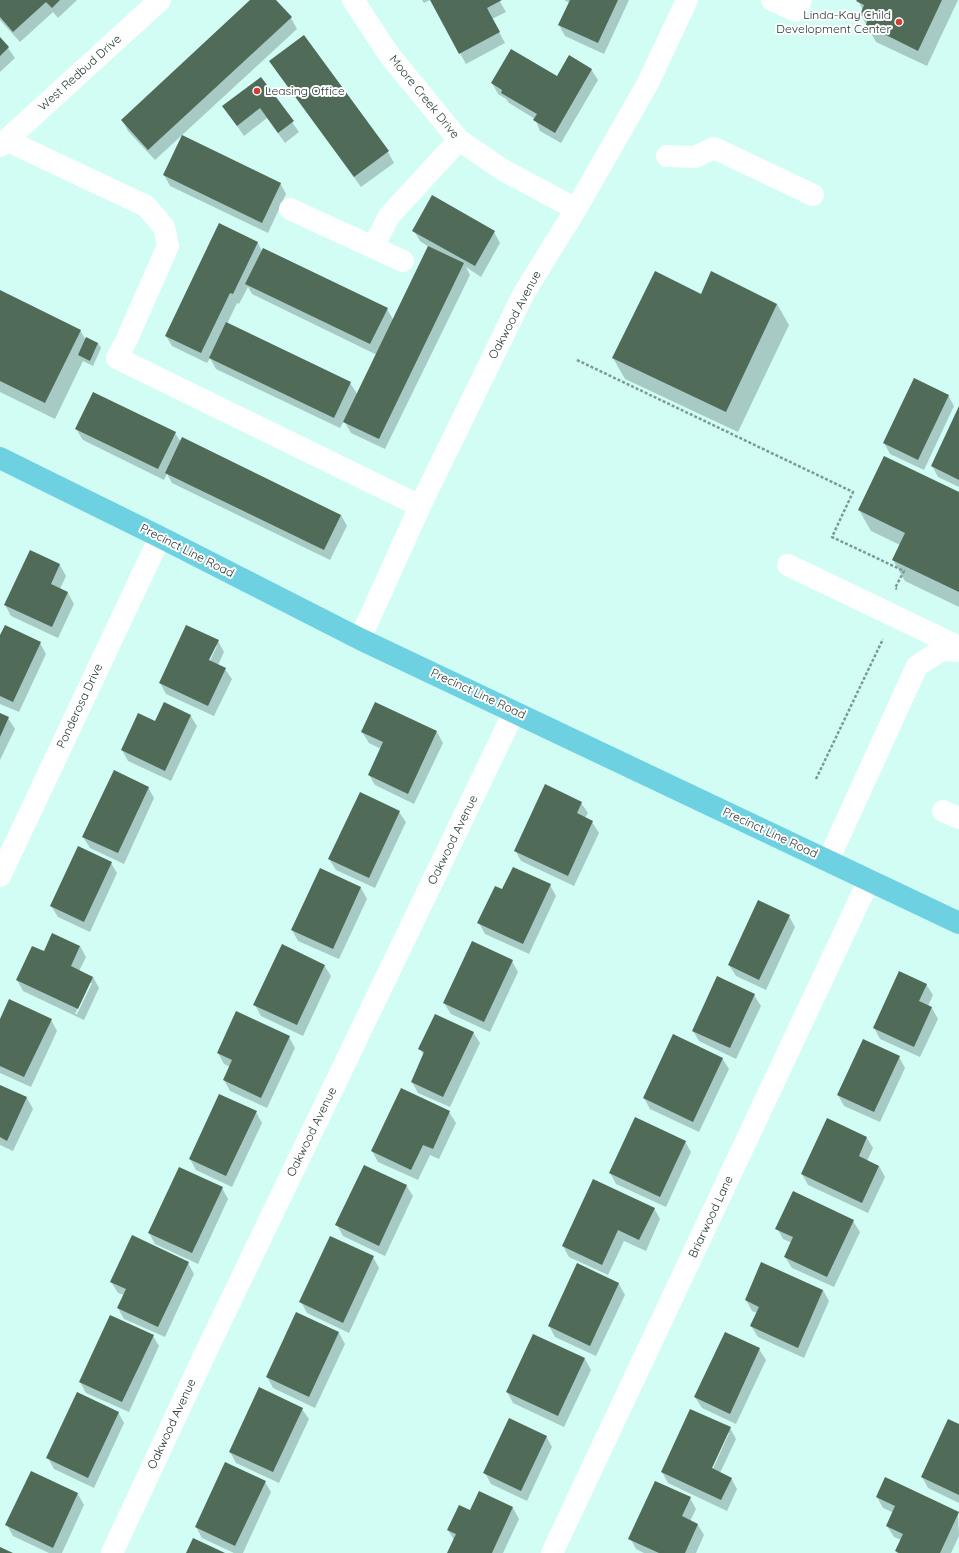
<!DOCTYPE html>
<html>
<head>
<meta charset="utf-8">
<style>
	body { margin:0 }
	canvas { display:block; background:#d1fdf5 }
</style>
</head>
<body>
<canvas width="959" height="1553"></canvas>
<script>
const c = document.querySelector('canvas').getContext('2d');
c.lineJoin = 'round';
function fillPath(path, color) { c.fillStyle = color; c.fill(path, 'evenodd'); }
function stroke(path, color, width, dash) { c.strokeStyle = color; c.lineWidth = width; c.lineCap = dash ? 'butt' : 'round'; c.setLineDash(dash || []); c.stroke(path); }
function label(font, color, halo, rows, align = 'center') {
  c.font = font + ' Quicksand,sans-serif'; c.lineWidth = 4; c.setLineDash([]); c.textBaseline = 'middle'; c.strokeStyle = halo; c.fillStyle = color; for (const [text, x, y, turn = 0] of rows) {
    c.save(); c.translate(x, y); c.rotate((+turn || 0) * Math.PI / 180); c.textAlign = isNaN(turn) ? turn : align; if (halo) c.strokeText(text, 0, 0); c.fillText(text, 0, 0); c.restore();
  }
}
fillPath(new Path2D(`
	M0,0H77L58,18L53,12L20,42L0,20Z
	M252,0H274L291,18L297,29L155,160L128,131L122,120Z
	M422,0H430L424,3Z
	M431,0H499L506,12L492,19L505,43L466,64Z
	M564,0H629L604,54L565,36L559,25L570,3Z
	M858,0H958L927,66L876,42L861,15L863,11Z
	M303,37L388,152L394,163L361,187L277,72L271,61Z
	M0,39L8,48L15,58L0,72Z
	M591,69L598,80L561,143L540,131L535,119L509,103L506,99L498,94L492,83L557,77Z
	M261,78L299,132L285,143L267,118L244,136L223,106Z
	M164,175L280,183L286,194L268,233L170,186Z
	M219,224L258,243L262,251L387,309L394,321L429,247L420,241L414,231L494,232L500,243L481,277L466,267L470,275L385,449L351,433L344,421L340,428L216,369L210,358L207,363L172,346L166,336ZM248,287L252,294L377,355L358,395L350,383L227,324L237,303L239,304Z
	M0,291L80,330L86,340L98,343L101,348L93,366L83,361L55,419L0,392Z
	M702,295L777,304L789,325L738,432L625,379L613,358Z
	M948,395L954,406L924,470L890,454L884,443Z
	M959,409V487L938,477L932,466Z
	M76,429L175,433L181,442L341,515L347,526L330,560L172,483L167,474L164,480L83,440Z
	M959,493V607L905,581L893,560L900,545L871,531L859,510Z
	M30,551L60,565L66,576L60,589L68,593L74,604L58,638L11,616L5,605Z
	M0,638L40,643L46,654L19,712L0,704Z
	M218,641L224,652L218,665L225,669L232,679L214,716L166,694L160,683ZM215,646H217L208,665L206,664Z
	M0,714L8,718L15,729L0,760Z
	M190,715L197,726L171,781L128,761L122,750L156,722Z
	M362,732H437L443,743L414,804L375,785L369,775L381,749L369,743Z
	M148,787L154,798L124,864L90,848L83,837Z
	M581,803L588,813L585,818L592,822L599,833L574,886L521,861L515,850Z
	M399,812L406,822L375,888L336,870L329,859Z
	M111,863L117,873L90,932L58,917L51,906Z
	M321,869L361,888L367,899L339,959L298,941L292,930Z
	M550,885L556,896L529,954L485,934L479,923L503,891Z
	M789,916L795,927L766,990L736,976L729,965Z
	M80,946L86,957L79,971L93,977L99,988L84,1020L23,991L17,980L44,953ZM89,983H92L77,1014H75Z
	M512,961L518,972L490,1032L451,1014L444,1003Z
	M324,965L331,976L303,1036L261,1016L255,1005Z
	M926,984L933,995L928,1006L932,1008L938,1019L920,1057L880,1039L874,1028Z
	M754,995L761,1006L736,1059L699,1041L693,1031Z
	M51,1020L57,1031L31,1087L0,1073V1021Z
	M473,1032L480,1043L450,1107L418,1093L412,1082L424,1056L420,1049Z
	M289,1037L295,1048L267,1108L230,1091L224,1080L230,1067L224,1064L218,1053Z
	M899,1057L905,1068L880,1122L844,1106L838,1095Z
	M722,1058L729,1069L699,1132L650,1109L644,1098Z
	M0,1086L27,1098L33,1109L13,1151L0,1145Z
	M256,1112L262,1123L232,1187L196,1170L190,1159Z
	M449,1112L456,1123L439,1159L430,1155L418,1180L378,1162L372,1151Z
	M867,1138L873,1148L867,1161L879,1166L885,1177L868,1213L808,1185L802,1174Z
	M685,1141L691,1152L666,1207L616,1184L610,1173Z
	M406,1185L413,1196L385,1256L343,1236L337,1225Z
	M222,1188L228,1199L198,1264L155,1244L149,1233Z
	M654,1208L660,1219L646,1251L624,1241L608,1275L569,1257L563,1246Z
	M853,1221L860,1232L834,1287L792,1268L785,1257L792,1243L783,1239L777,1228Z
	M373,1257L379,1268L349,1333L307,1313L301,1302Z
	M188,1263L194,1274L165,1337L124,1319L118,1308L124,1295L118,1293L111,1282Z
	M578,1264L619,1284L625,1295L596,1356L555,1337L549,1326Z
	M823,1290L829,1301L804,1358L758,1337L751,1326L757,1313L752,1311L746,1300Z
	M339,1333L345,1344L315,1408L273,1388L267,1377Z
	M533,1335L585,1359L591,1370L564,1427L513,1403L507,1392Z
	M153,1336L159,1346L129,1412L86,1393L80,1382Z
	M759,1349L766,1360L736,1424L702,1408L695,1397Z
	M302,1409L309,1419L279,1483L236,1463L230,1452Z
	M118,1412L124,1423L94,1488L54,1469L48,1458Z
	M959,1425V1503L928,1488L922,1477Z
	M730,1428L736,1439L720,1473L731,1478L737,1489L727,1511L668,1483L662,1472ZM727,1433H729L711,1473L709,1472Z
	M546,1436L552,1447L527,1501L491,1484L485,1473Z
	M31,1472L78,1494L84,1505L62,1553H49L13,1536L7,1525Z
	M265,1482L271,1492L243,1553H234L202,1538L196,1527Z
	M480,1492L513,1508L519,1519L503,1553H449L454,1540L448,1530L471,1512Z
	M877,1497L958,1512L959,1536L951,1553H897L896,1551L901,1540L894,1537L887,1526L894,1513L883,1508Z
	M690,1498L696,1509L690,1521L698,1525L704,1535L696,1553H644L636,1549L630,1538Z`), '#0003');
fillPath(new Path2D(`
	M0,0H60L52,8L46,2L13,32L0,17Z
	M250,0H276L292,17L148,150L121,120Z
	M430,0H502L487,8L500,32L459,54Z
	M570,0H618L598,43L558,25Z
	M857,0H942L918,51L866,25L868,18L860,15L864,5L856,1Z
	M304,35L389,151L354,177L269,61Z
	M0,37L9,47L0,56Z
	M511,49L557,76L569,55L592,69L555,133L533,120L537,114L501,93L502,90L491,83Z
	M261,77L294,121L278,133L260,108L237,126L222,106Z
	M182,135L281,183L262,223L163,175Z
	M432,195L495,231L475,266L412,231Z
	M219,223L258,242L233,294L230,293L201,353L165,336Z
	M428,246L464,263L379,439L343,422Z
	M263,248L388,308L370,344L245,284Z
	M655,271L701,294L711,271L777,304L726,412L612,358Z
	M0,290L81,330L45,403L0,381Z
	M226,322L351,382L334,418L209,358Z
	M86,337L98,343L90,361L78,355Z
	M914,378L949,395L918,460L883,443Z
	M93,392L176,432L158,469L75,429Z
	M959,406V480L931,466Z
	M182,437L341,515L324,550L165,473Z
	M884,456L959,492V592L892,560L905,533L858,510Z
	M30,550L60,564L51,584L68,592L52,627L4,605Z
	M5,625L41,642L13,702L0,696V635Z
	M186,625L219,640L209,660L226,668L208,706L159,683Z
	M164,702L191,715L165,771L121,750L138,713L155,721Z
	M375,702L437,731L408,794L368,775L383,742L361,732Z
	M0,713L9,717L0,737Z
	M114,770L149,787L118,853L82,837Z
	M545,784L582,802L577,813L593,821L568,876L514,851Z
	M360,792L400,811L369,878L328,859Z
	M78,846L112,862L84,922L50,906Z
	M513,867L551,884L523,944L477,923L495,886L502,889Z
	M320,868L361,887L333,949L291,930Z
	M758,900L790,915L759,980L728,965Z
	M52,933L80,946L71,966L93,977L78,1009L16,980L32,946L44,951Z
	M472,941L513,960L484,1022L443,1003Z
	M282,944L325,965L297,1025L253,1005Z
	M899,971L927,984L919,1001L932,1007L914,1047L873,1028Z
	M717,976L755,994L730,1048L692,1031Z
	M9,999L52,1019L24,1077L0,1066V1019Z
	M236,1011L290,1036L261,1098L223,1080L232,1060L217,1053Z
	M435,1014L474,1032L443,1097L411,1082L424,1052L418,1049Z
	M673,1034L723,1058L693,1122L643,1098Z
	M863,1039L900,1056L874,1112L837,1095Z
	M0,1085L27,1097L7,1141L0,1137Z
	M401,1088L450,1111L433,1149L423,1145L411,1170L371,1151Z
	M219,1094L257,1111L226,1176L189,1159Z
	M635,1117L686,1141L660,1197L609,1173Z
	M827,1118L867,1137L859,1156L879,1166L862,1203L801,1174Z
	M364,1165L407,1185L379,1246L335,1225Z
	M179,1167L223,1187L192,1253L148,1233Z
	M593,1179L655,1208L639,1240L618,1230L602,1265L562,1246Z
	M793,1191L854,1220L827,1277L784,1257L793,1237L775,1229Z
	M132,1235L189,1262L158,1327L117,1308L126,1289L110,1282Z
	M330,1236L374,1256L343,1323L299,1302Z
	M761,1262L823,1290L798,1348L750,1326L759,1307L745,1300Z
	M577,1263L619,1283L590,1346L548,1326Z
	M296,1312L339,1332L309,1397L266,1377Z
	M110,1315L154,1335L122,1402L79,1382Z
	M725,1332L760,1348L730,1414L694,1397Z
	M533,1334L585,1358L558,1416L506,1392Z
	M259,1387L303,1408L273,1472L229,1452Z
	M77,1392L119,1412L88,1478L46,1458Z
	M690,1409L731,1427L712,1468L732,1478L721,1500L661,1472Z
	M509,1418L547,1436L521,1491L483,1473Z
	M948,1419L959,1424V1495L921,1477Z
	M225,1462L266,1481L235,1546L195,1527Z
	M31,1471L78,1493L53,1548L5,1525Z
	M885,1477L959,1512L940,1553H899L895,1551L903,1534L886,1526L895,1506L876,1497Z
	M655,1481L691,1497L682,1516L698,1524L685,1553H659L628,1539Z
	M479,1491L513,1507L492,1553H447L456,1534L447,1530L459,1505L470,1510Z
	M193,1538L225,1553H186Z
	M0,1547L13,1553H0Z`), '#506b57');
stroke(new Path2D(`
	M577,360L853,492L832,537L904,571L895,588L897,589
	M816,779L883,639`), '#7b9a94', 2.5, [3, 2]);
stroke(new Path2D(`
	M353,0L390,56L459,140L503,170L576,209
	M772,0L796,11L801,0
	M6,140L146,206L164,227L168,246L127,339L117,358L420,506
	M0,146L160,0
	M667,156L695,157L714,148L813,195
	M290,209L403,261
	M373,247L389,216L412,191L459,140
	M788,565L959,647
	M360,639L420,506L524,293L576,209L635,106L648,83L687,0
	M943,811L959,818
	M828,861L917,666L942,650L959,651
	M0,876L160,537
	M112,1553L203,1358L514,712
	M552,1553L869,880`), '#fff', 22);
stroke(new Path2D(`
	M0,458L160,537L360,639L959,923`), '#6ed1e2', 22);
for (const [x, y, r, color] of [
	[899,22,4,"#cd3f37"],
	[257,91,4,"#cd3f37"]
]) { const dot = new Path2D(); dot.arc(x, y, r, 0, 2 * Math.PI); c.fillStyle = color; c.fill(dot); stroke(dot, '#fff', 1.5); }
label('12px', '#233532', '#fff', [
	["Linda-Kay Child",891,15],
	["Development Center",891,29],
	["Leasing Office",265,91,"left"]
], 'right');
label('12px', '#233532', '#fff', [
	["West Redbud Drive",80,73,-42],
	["Moore Creek Drive",424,97,51],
	["Oakwood Avenue",515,315,-62],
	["Precinct Line Road",187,551,27],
	["Precinct Line Road",478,694,25],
	["Ponderosa Drive",80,706,-65],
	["Precinct Line Road",770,833,25],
	["Oakwood Avenue",453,840,-64],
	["Oakwood Avenue",312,1132,-64],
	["Briarwood Lane",711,1217,-65],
	["Oakwood Avenue",172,1424,-65]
]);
</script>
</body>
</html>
